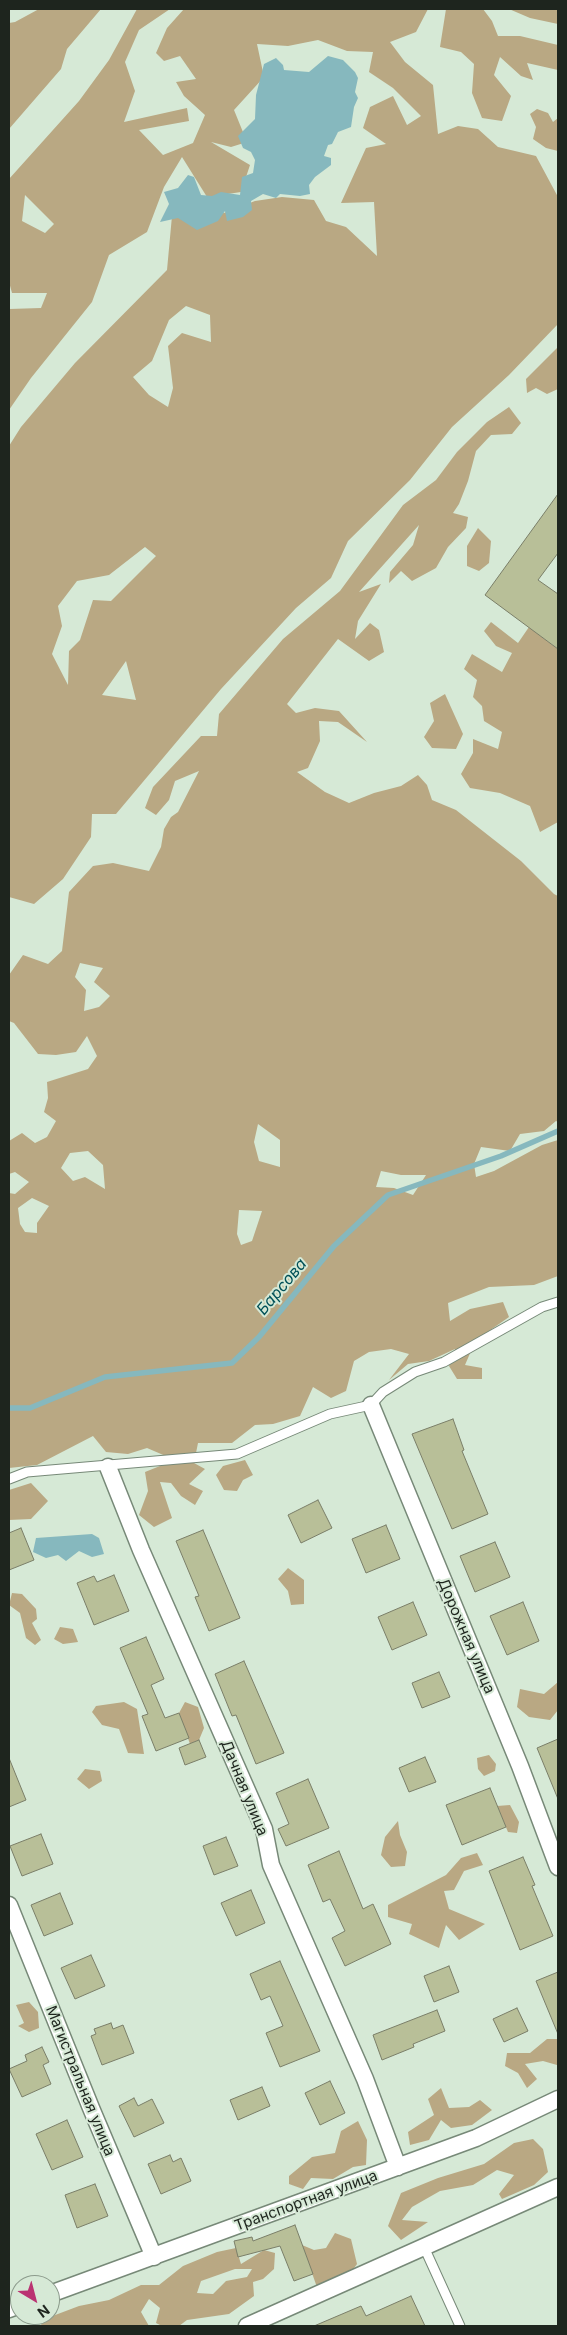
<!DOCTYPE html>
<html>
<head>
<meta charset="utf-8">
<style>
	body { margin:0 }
	#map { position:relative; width:567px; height:2335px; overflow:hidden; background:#d6e9d6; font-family:Inter,sans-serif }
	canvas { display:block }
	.frame { position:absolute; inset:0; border:10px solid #1e251e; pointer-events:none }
	.north { position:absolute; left:10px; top:2275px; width:50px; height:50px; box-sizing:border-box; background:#d6e9d6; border:1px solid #8c9b8c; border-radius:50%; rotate:143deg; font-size:14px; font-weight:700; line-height:20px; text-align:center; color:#1e251e }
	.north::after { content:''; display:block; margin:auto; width:18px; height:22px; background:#ba3372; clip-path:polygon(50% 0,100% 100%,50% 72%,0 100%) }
</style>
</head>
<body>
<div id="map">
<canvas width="567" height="2335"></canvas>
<div class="frame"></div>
<div class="north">N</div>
</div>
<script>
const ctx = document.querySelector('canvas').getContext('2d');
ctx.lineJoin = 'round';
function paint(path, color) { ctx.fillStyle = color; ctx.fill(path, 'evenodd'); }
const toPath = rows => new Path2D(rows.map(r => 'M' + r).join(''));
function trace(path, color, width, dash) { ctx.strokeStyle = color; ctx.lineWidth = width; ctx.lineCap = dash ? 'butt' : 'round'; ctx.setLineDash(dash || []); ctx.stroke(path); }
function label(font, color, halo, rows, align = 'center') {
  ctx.font = font + ' Inter,sans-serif'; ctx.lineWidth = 4; ctx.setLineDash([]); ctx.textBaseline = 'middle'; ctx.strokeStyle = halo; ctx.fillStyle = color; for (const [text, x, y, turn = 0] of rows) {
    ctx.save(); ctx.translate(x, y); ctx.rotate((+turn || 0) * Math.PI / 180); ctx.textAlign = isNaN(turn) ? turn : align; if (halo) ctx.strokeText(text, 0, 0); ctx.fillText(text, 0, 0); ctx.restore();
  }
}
paint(toPath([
	[39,9,101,9,67,49,61,69,9,129,9,23,15,22],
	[137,9,170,9,139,30,125,62,135,91,124,122,187,108,189,121,139,130,163,155,193,143,205,115,184,96,176,82,196,79,180,56,164,61,156,53,167,28,184,9,428,9,416,32,390,42,405,62,433,85,438,134,458,126,478,129,498,147,536,156,558,197,558,324,509,375,452,427,410,480,348,541,331,578,296,608,221,689,116,814,92,814,91,837,63,879,34,904,9,897,9,446,21,427,75,363,167,270,172,216,224,213,255,201,282,197,314,200,326,221,346,227,377,256,374,202,341,203,366,148,386,144,363,128,370,107,393,96,407,125,421,116,393,88,369,72,373,52,347,51,318,40,288,46,257,44,264,77,234,110,247,142,231,147,211,142,250,165,241,192,207,197,182,157,164,187,147,232,109,255,92,302,31,378,9,410,9,309,41,308,47,293,12,293,9,282,9,179,79,101,109,60],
	[25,195,54,224,45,233,22,221],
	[186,306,210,315,211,342,182,333,168,346,173,388,168,407,149,395,133,377,152,361,169,320],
	[145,547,156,556,111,601,93,600,80,640,69,651,68,685,52,654,62,626,58,606,77,581,109,575],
	[126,661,136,700,102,695],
	[446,9,483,9,492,21,498,36,520,36,558,45,558,70,527,63,533,80,521,76,500,57,494,75,511,96,502,121,482,118,472,93,474,64,461,52,440,47],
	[509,9,558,9,558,24,530,18],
	[537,109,548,113,553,122,558,118,558,151,546,148,533,139,536,127,530,114],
	[558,347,558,389,547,394,536,388,527,393,526,379],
	[509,407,521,423,512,434,491,435,476,451,468,481,459,504,453,513,468,517,466,528,448,547,436,568,412,581,401,571,389,583,390,572,413,545,419,525,359,592,381,584,358,621,355,639,370,623,379,630,384,652,369,661,338,639,287,704,296,713,315,708,339,711,367,742,338,722,319,721,320,741,308,768,297,772,325,792,349,803,374,793,401,786,418,775,427,785,432,800,456,810,521,861,554,894,558,896,558,1122,556,1121,544,1131,520,1134,510,1151,481,1147,474,1164,476,1177,494,1171,542,1145,558,1140,558,1276,534,1285,489,1287,448,1303,450,1321,470,1309,503,1302,509,1317,489,1331,471,1351,465,1365,482,1368,482,1379,457,1379,449,1366,455,1349,429,1361,408,1364,389,1380,409,1354,391,1349,369,1352,354,1361,346,1391,331,1398,313,1387,300,1416,273,1424,255,1425,232,1443,198,1443,194,1463,205,1469,189,1484,203,1491,195,1505,181,1496,171,1483,160,1482,172,1518,154,1527,139,1515,148,1491,145,1472,175,1460,147,1448,128,1454,106,1452,93,1436,37,1465,9,1468,9,1193,15,1194,29,1182,15,1172,9,1174,9,1141,22,1133,35,1143,47,1137,56,1121,44,1112,48,1098,47,1082,88,1069,97,1056,87,1036,76,1052,56,1055,38,1054,14,1023,9,1021,9,975,23,955,48,964,62,951,69,892,93,866,113,863,149,871,161,847,164,829,171,817,178,812,199,771,175,781,169,800,156,815,145,808,153,787,201,736,217,736,219,714,283,639,340,591,403,505,436,480,457,452,487,422],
	[80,963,103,968,94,982,110,996,99,1007,84,1011,86,990,75,977],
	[258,1124,280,1140,280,1167,259,1161,254,1142],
	[88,1151,103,1165,105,1189,85,1177,73,1181,61,1168,70,1153],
	[381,1171,401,1175,426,1175,413,1195,394,1188,376,1187],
	[32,1198,49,1206,37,1223,37,1233,25,1232,20,1224,18,1208],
	[239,1210,262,1211,252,1241,241,1245,237,1234],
	[478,528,491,541,489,563,479,571,467,566,467,546],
	[491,622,518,643,529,627,558,649,558,822,540,832,530,806,500,793,470,788,461,774,473,753,473,739,498,749,502,732,484,721,482,706,473,697,477,680,464,669,472,654,502,672,512,653,496,646,484,631],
	[445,694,463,734,456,749,432,748,424,737,434,721,430,703],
	[245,1460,253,1475,243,1480,237,1491,224,1490,216,1475,223,1466],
	[31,1483,48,1501,31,1519,9,1520,9,1490],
	[288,1568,304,1580,304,1604,291,1605,288,1591,278,1579],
	[12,1593,22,1594,36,1609,37,1619,32,1623,41,1640,35,1645,26,1638,20,1613,9,1605],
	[60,1627,73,1629,78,1642,63,1644,54,1639],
	[558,1682,558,1710,550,1720,529,1717,517,1707,520,1689,544,1694],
	[124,1702,137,1709,144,1754,128,1753,119,1729,102,1725,92,1712,96,1706],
	[185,1702,198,1707,204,1728,199,1740,190,1744,179,1713],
	[489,1755,496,1764,495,1771,484,1776,478,1769,477,1758],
	[85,1769,100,1771,102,1781,89,1789,77,1779],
	[510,1805,519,1822,517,1833,508,1832,497,1806],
	[398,1821,400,1835,407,1852,405,1866,391,1867,381,1855,385,1837],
	[477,1853,483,1865,464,1871,454,1890,444,1891,449,1909,485,1924,459,1940,446,1925,439,1948,409,1934,412,1924,388,1917,388,1905,446,1875,461,1858],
	[29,2002,38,2012,39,2028,29,2032,18,2026,24,2023,16,2005],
	[547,2039,558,2039,558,2069,557,2065,543,2061,525,2064,537,2079,527,2088,518,2073,505,2066,507,2053,530,2053],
	[441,2088,449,2108,469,2107,480,2100,492,2110,472,2125,451,2128,441,2120,429,2140,410,2145,408,2132,434,2115,428,2099],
	[358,2121,367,2140,366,2165,353,2167,333,2179,311,2178,303,2189,289,2184,289,2176,312,2157,335,2153,341,2131],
	[533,2139,543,2149,548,2172,534,2185,502,2199,499,2194,514,2175,497,2170,473,2185,440,2191,412,2207,402,2220,428,2222,401,2240,388,2226,401,2193,438,2178,484,2164,514,2143],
	[335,2233,351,2239,357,2264,346,2279,318,2290,302,2245,314,2250,326,2248],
	[236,2248,241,2264,264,2250,275,2253,274,2269,263,2279,253,2282,254,2296,229,2314,187,2320,179,2326,162,2326,156,2323,160,2308,149,2299,141,2312,149,2326,41,2326,42,2320,79,2306,109,2300,141,2285,159,2285,183,2266,217,2252],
	[235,2269,252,2269,247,2277,226,2281,213,2294,197,2293,201,2281]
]), '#b9a883');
paint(toPath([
	[328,56,343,60,355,72,358,78,355,92,358,98,354,107,351,127,338,132,332,144,328,145,324,156,331,158,331,165,315,177,309,185,310,194,300,196,280,194,276,198,263,194,251,201,252,210,243,217,227,221,225,211,218,221,197,230,178,218,160,222,169,204,164,192,178,188,188,175,194,177,201,195,212,196,221,192,240,195,242,177,253,173,255,160,251,152,243,148,238,136,255,119,256,95,264,64,276,58,283,65,284,70,309,72],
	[92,1534,99,1538,104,1554,92,1557,79,1551,66,1561,58,1555,46,1558,33,1552,36,1538]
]), '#86b8be');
trace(toPath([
	[9,1408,30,1408,105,1377,232,1363,259,1337,334,1246,388,1195,501,1156,558,1131]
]), '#86b8be', 5.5);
const building = toPath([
	[558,494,558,553,538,580,558,594,558,649,485,595,558,494],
	[453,1419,464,1450,462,1451,488,1514,452,1529,412,1434,453,1419],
	[318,1500,332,1528,301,1543,288,1515,318,1500],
	[386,1525,400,1559,366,1573,352,1539,386,1525],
	[21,1528,34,1560,9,1570,9,1533,21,1528],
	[203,1530,240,1618,209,1631,195,1597,199,1596,176,1541,203,1530],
	[495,1542,510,1577,475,1592,460,1556,495,1542],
	[114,1575,129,1611,94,1625,77,1583,94,1576,97,1582,114,1575],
	[413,1602,427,1635,392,1650,378,1617,413,1602],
	[523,1602,539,1641,507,1655,490,1616,523,1602],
	[146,1637,164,1679,151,1685,165,1718,179,1713,189,1738,156,1751,142,1716,148,1714,120,1648,146,1637],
	[244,1661,284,1753,256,1764,236,1715,232,1716,215,1674,244,1661],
	[439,1672,450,1697,422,1708,412,1683,439,1672],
	[558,1739,558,1799,537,1748,558,1739],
	[199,1740,206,1757,185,1765,179,1748,199,1740],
	[425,1757,436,1782,409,1792,399,1768,425,1757],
	[9,1758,26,1800,9,1807,9,1758],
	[308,1779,329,1828,286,1846,278,1829,289,1824,276,1793,308,1779],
	[490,1788,506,1827,462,1845,446,1805,490,1788],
	[41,1834,53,1864,22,1876,10,1846,41,1834],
	[226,1837,238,1866,214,1875,203,1846,226,1837],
	[339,1851,363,1909,373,1904,391,1944,345,1966,332,1938,345,1931,330,1899,323,1902,308,1865,339,1851],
	[523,1857,535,1885,532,1886,553,1936,520,1950,489,1871,523,1857],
	[251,1890,265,1923,236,1936,221,1903,251,1890],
	[60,1893,73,1924,44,1936,31,1905,60,1893],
	[91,1955,105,1986,75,1999,61,1968,91,1955],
	[280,1961,320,2051,280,2067,266,2033,283,2026,270,1996,261,2000,250,1974,280,1961],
	[449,1966,459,1992,434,2002,424,1976,449,1966],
	[558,1972,558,2034,536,1981,558,1972],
	[517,2008,528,2031,504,2042,493,2019,517,2008],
	[437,2010,445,2031,413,2044,414,2047,382,2060,373,2035,437,2010],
	[111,2023,113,2029,123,2025,134,2053,102,2065,91,2036,96,2034,94,2029,111,2023],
	[42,2047,49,2062,43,2065,51,2084,22,2097,9,2069,27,2061,25,2055,42,2047],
	[330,2081,345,2113,320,2125,305,2093,330,2081],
	[262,2087,270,2106,238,2120,230,2100,262,2087],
	[134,2098,138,2106,152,2099,164,2123,134,2137,119,2106,134,2098],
	[67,2120,83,2157,52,2170,36,2134,67,2120],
	[170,2155,173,2162,181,2158,191,2181,161,2194,148,2164,170,2155],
	[95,2184,108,2216,77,2228,65,2195,95,2184],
	[295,2225,313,2274,294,2281,280,2246,238,2257,234,2241,252,2237,253,2241,295,2225],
	[411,2296,425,2326,314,2326,361,2306,366,2316,411,2296]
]);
paint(building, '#b8bf98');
trace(building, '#7a7e68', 1);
const service = toPath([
	[9,1479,27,1472,237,1454,330,1414,371,1405,383,1392,415,1372,444,1362,542,1307,558,1302],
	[424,2247,460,2326]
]);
const minor = toPath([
	[371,1405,520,1766,558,1867],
	[108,1467,141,1550,264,1829,271,1865,365,2079,398,2167],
	[9,1905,91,2108,154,2257],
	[50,2294,476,2138,558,2099],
	[9,2309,20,2305],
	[247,2326,558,2187]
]);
trace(service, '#778978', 11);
trace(minor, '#778978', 19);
trace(service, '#fff', 9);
trace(minor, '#fff', 16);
label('15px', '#1e251e', '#d6e9d6', [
	["Дорожная улица",466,1636,67],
	["Дачная улица",244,1788,68],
	["Магистральная улица",80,2081,68],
	["Транспортная улица",306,2201,-20]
]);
label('italic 16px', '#025158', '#d6e9d6', [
	["Барсова",282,1287,-50]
]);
</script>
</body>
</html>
